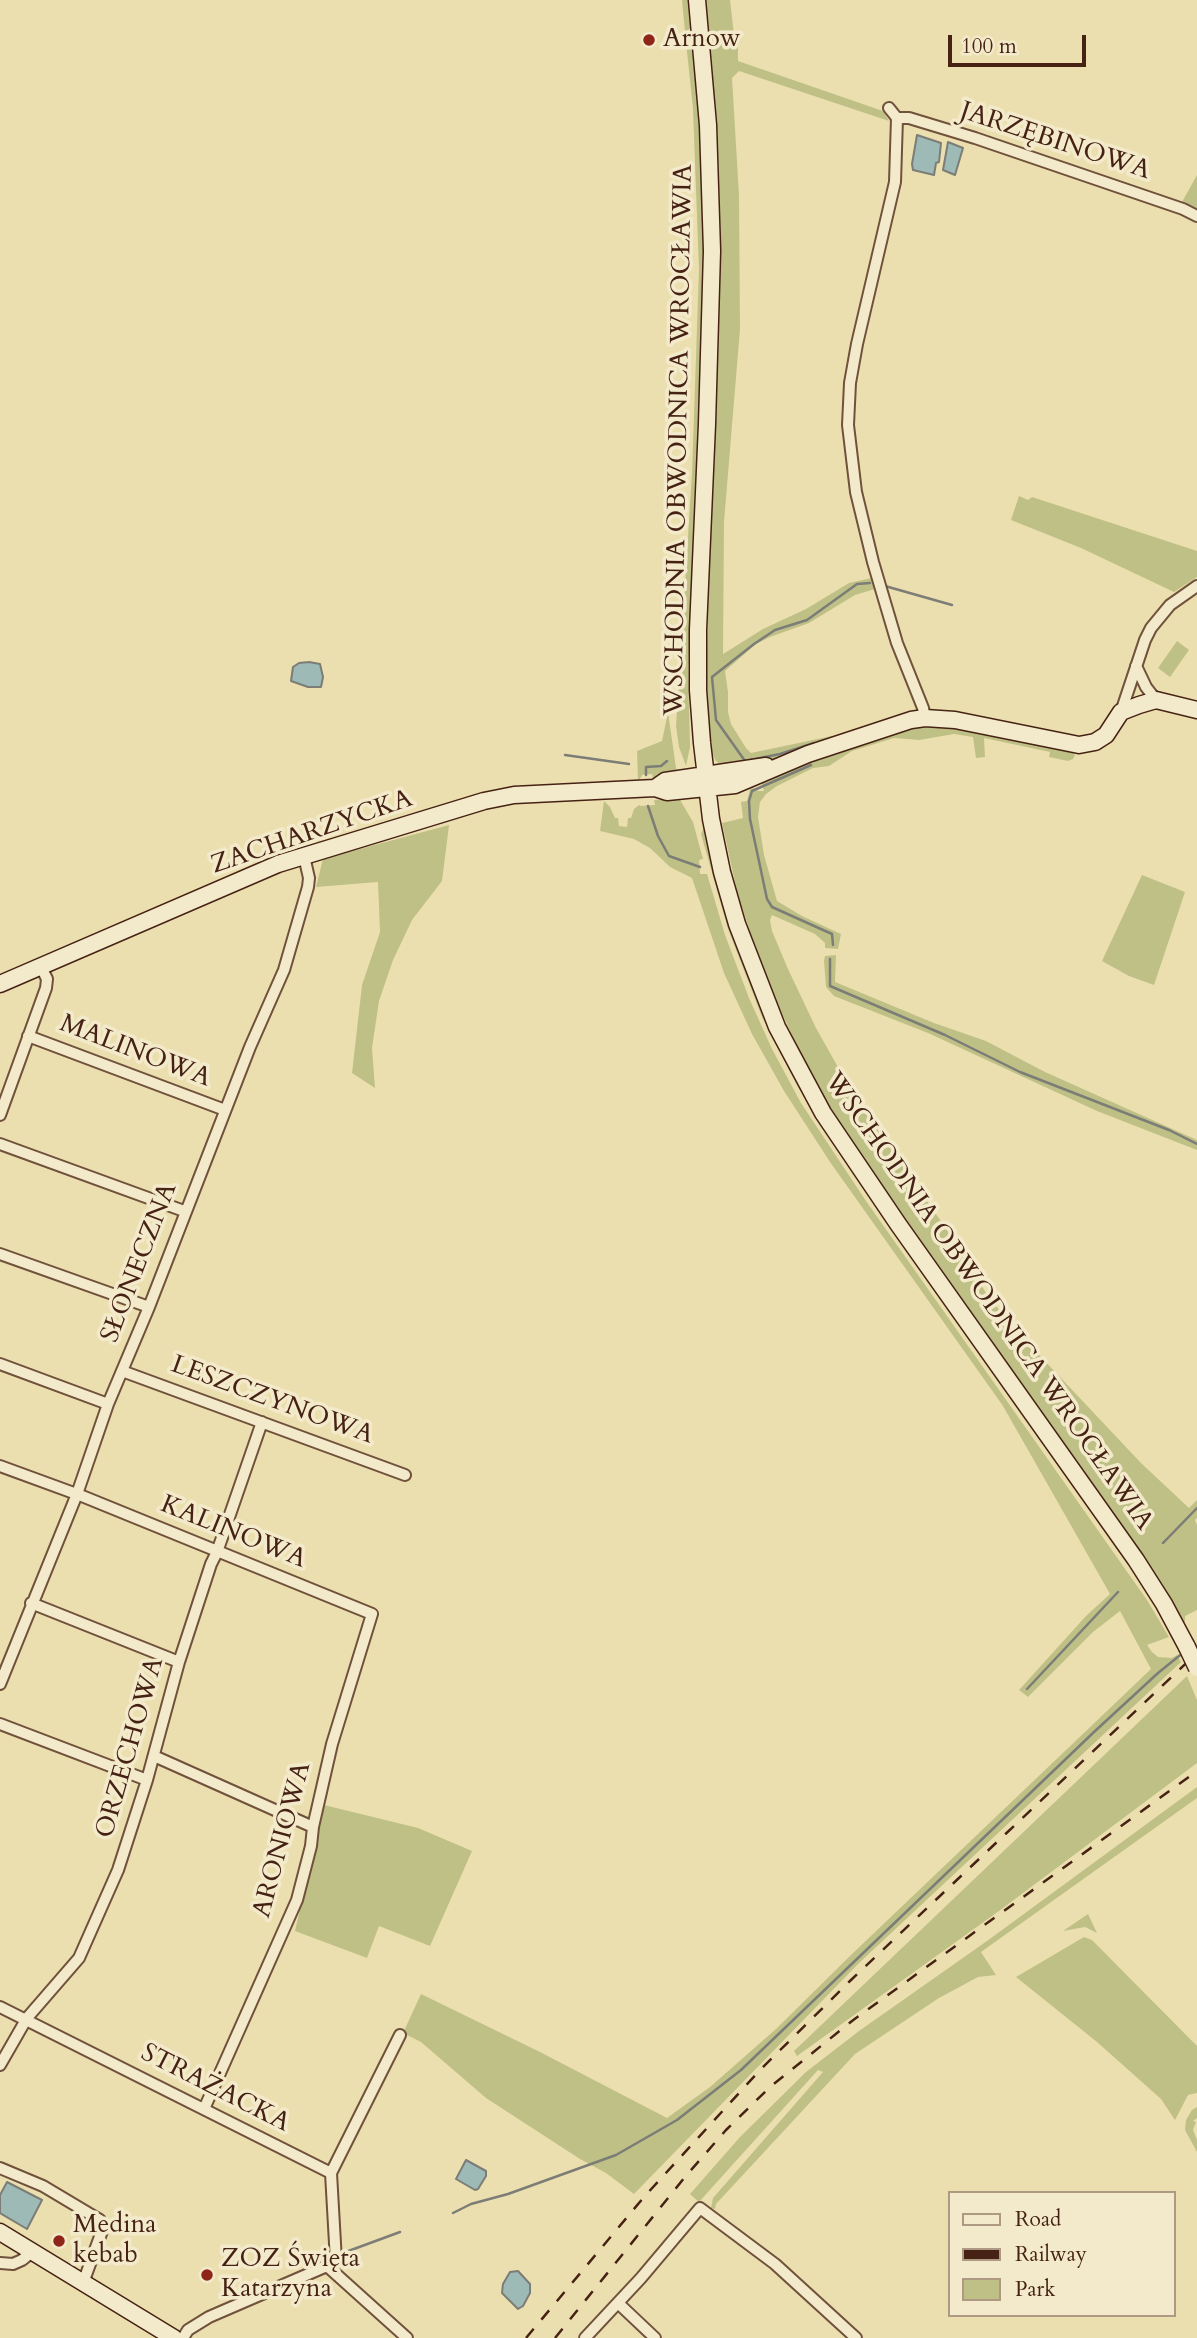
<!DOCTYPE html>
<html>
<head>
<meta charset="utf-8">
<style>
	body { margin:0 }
	#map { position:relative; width:1197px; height:2338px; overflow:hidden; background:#ecdfaf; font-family:Cardo,serif }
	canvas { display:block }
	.legend { position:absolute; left:948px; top:2191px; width:228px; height:126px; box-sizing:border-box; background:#f3eacb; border:2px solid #ae9a82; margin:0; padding:9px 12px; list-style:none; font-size:21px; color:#462214 }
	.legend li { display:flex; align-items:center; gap:14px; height:35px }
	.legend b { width:35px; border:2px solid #ae9a82 }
	.scale { position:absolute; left:948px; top:35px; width:138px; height:32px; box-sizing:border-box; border:4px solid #462214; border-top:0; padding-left:9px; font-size:21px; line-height:24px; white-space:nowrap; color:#462214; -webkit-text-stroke:5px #f3eacb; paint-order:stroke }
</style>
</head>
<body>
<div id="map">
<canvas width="1197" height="2338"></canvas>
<ul class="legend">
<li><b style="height:9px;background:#f3eacb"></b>Road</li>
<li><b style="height:9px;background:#462214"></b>Railway</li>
<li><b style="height:19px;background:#bfc086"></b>Park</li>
</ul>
<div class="scale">100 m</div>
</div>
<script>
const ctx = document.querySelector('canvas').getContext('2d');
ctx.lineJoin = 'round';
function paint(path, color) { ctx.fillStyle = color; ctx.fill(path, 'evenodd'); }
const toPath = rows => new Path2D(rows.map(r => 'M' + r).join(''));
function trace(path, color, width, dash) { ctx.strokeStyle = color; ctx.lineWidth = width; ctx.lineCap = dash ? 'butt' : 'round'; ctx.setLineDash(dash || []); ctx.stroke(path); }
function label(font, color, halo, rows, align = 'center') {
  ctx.font = font + ' Cardo,serif'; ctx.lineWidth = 7; ctx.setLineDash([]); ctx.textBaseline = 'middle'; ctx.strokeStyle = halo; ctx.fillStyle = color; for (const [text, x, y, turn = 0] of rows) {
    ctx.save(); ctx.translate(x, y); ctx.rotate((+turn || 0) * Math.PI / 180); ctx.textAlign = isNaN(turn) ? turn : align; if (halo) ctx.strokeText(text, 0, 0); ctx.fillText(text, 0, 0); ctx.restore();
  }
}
paint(toPath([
	[682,0,689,0,691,24,691,28,685,32],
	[703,0,730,0,734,35,741,39,738,46,738,61,883,111,889,121,739,71,732,78,739,195,740,329,724,522,723,654,763,629,806,609,849,583,872,578,875,589,855,595,809,623,770,637,756,644,725,671,728,692,728,712,731,724,746,748,751,753,832,736,834,741,777,760,723,766,716,761,708,746,706,681,712,476],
	[686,42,691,45,695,56,700,119,704,190,704,269,703,355,688,669,690,747,686,766,679,747,676,726,692,473,699,269,693,109],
	[1197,175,1197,208,1182,202],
	[1019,496,1028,500,1032,497,1197,551,1197,577,1174,592,1081,548,1011,520],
	[1177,641,1189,650,1170,677,1158,668],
	[668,712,677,775,653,780,652,774,642,775,638,782,637,751,662,741],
	[928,722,1062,749,1072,752,1075,755,1073,759,1068,761,1049,757,1050,752,984,738,985,757,976,758,973,737,954,734,919,740,894,738,852,751,829,766,813,768,777,786,766,794,760,802,758,817,764,855,777,901,802,916,841,934,838,949,825,948,825,943,815,934,772,915,770,920,772,931,788,969,816,1028,848,1085,953,1239,989,1298,1042,1358,1141,1463,1189,1508,1197,1500,1197,1518,1195,1520,1197,1525,1197,1610,1185,1616,1185,1622,1182,1625,983,1333,892,1202,827,1103,801,1054,776,1001,756,951,737,891,722,823,743,818,741,802,747,801,750,789,753,788,757,791,764,791,761,781,810,761],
	[679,798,693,822,703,859,699,860,700,874,707,874,725,935,749,998,772,1049,801,1103,866,1201,1147,1600,1169,1637,1147,1645,1152,1652,1158,1657,1172,1658,1177,1655,1181,1662,858,1964,634,2194,606,2173,580,2159,486,2098,421,2042,403,2033,421,1994,540,2052,667,2118,710,2087,776,2029,852,1954,1151,1669,1120,1611,1093,1632,1028,1697,1019,1690,1086,1616,1110,1594,1003,1406,830,1162,784,1091,752,1034,724,973,692,878,670,867,650,848,634,839,600,831,604,801,610,807,615,818,618,818,619,826,627,827,628,818,631,818,634,809,639,805,641,806,655,805,654,800],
	[449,825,442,881,412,920,393,960,379,1001,372,1048,375,1088,352,1073,362,985,380,932,378,882,316,887,323,859],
	[705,825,727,920,743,964,762,1012,799,1085,824,1128,1110,1535,1152,1596,1172,1636,1150,1597,1119,1551,856,1178,798,1087,762,1017,728,929,701,834],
	[1142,875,1185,892,1154,985,1129,976,1102,961],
	[836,955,835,982,934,1023,986,1041,1045,1072,1197,1140,1197,1150,1097,1111,928,1033,834,996,826,987,824,961,825,956],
	[1187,1676,1197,1700,1197,1763,999,1911,797,2056,794,2051],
	[1197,1787,1197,1798,981,1952,996,1975,978,1977,939,1998,855,2054,716,2204,715,2209,711,2208,713,2198,823,2072,818,2070,699,2202,690,2194,740,2137,806,2072,859,2031,987,1941],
	[324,1805,418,1828,472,1851,430,1946,379,1926,367,1958,295,1931],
	[1088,1914,1097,1933,1085,1927,1063,1931],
	[1084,1937,1092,1940,1197,2046,1197,2093,1188,2095,1175,2120,1161,2099,1097,2042,1016,1977],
	[1197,2107,1197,2118,1193,2121,1196,2122,1193,2130,1197,2140,1197,2152,1185,2130,1186,2120,1192,2110]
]), '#bfc086');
const water = toPath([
	[917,135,941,143,939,162,936,163,934,175,913,170,912,164,917,135],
	[948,142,963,148,955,175,943,170,948,142],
	[309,662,320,664,323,677,321,687,308,687,291,681,293,667,299,663,309,662],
	[466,2160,486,2171,486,2176,478,2189,475,2190,456,2179,466,2160],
	[7,2182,42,2200,27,2229,0,2213,0,2195,7,2182],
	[518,2271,530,2284,530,2293,523,2306,518,2309,502,2293,503,2284,510,2272,518,2271]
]);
paint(water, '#9ebab7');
trace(water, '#7b7d76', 2);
trace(toPath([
	[885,586,952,605],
	[814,743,780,754,745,761,716,720,712,677,754,644,775,630,807,620,857,584,870,583],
	[565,755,629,764],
	[811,765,752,791,749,801,750,819,767,899,772,907,832,934,833,945],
	[646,775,646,767,661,766,667,761],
	[648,806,658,836,669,856,700,867],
	[830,959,830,986,945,1035,1020,1072,1169,1130,1197,1144],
	[1163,1543,1197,1508],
	[1027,1689,1118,1592],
	[453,2213,471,2204,508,2194,616,2155,677,2120,741,2070,1094,1732,1158,1673,1184,1652],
	[343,2253,400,2232]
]), '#7b7d76', 2.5);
const street = toPath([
	[889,108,897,118,895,182,857,344,850,383,848,425,856,492,873,562,897,643,923,708,925,718],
	[897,118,909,118,975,138,1183,209,1197,216],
	[1136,666,1146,687,1156,700],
	[1121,712,1145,640,1151,628,1170,605,1197,586],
	[28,1036,225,1110],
	[0,1115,46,988,47,979,41,967],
	[0,1144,184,1211],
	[0,1254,149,1307],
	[0,1364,108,1404],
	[122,1371,405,1475],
	[0,1466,82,1496,372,1614,332,1744,313,1827,311,1846,297,1900,204,2109],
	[31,1603,179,1662],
	[0,1684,77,1494,108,1404,149,1307,250,1047,284,970,308,887,309,878,304,856],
	[0,1724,147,1780],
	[154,1756,313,1827],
	[0,2007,331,2173,336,2261],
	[0,2065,27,2018,79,1958,118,1870,147,1780,179,1662,211,1564,217,1552,262,1422],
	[0,2168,43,2186,100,2220,102,2231,83,2283],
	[331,2173,400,2035],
	[0,2263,13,2264,22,2260,32,2252],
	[618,2303,655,2338],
	[183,2338,188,2330,209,2317,327,2266,407,2338],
	[585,2338,641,2278,700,2208,775,2264,856,2338]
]);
const secondary = toPath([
	[697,0,708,125,712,251,707,424,698,630,698,690,702,743,711,819,722,872,737,924,777,1027,823,1113,898,1224,1136,1560,1164,1604,1187,1647],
	[655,788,665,781,766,766],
	[0,984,278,864,484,801,514,795,655,788,667,792,735,785,808,754,911,720,925,718,955,720,1079,745,1095,742,1106,735,1121,712,1139,705,1156,700,1197,710],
	[0,2232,174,2338]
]);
trace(street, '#70513b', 14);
trace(secondary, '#462214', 19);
trace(street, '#f3eacb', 10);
trace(secondary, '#f3eacb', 16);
trace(toPath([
	[526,2338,644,2197,761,2069,851,1980,1197,1653],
	[555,2338,685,2177,726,2130,770,2087,852,2021,1197,1771]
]), '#462214', 2.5, [12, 12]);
const secondaryBridge = toPath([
	[1187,1647,1197,1668]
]);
trace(secondaryBridge, '#462214', 19, []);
trace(secondaryBridge, '#f3eacb', 16);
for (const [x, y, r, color] of [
	[649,40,7,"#8f2418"],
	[59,2241,7,"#8f2418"],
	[207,2275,7,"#8f2418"]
]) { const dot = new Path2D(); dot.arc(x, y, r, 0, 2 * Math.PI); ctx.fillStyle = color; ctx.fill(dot); trace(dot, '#f3eacb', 2.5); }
label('26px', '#462214', '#f3eacb', [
	["Arnow",663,40],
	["Medina",73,2226],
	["kebab",73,2256],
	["ZOZ Święta",221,2260],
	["Katarzyna",221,2290]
], 'left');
label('26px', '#462214', '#f3eacb', [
	["JARZĘBINOWA",1055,142,18],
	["WSCHODNIA OBWODNICA WROCŁAWIA",680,440,-89],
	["ZACHARZYCKA",312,833,-19],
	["MALINOWA",135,1052,21],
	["SŁONECZNA",140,1263,-69],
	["WSCHODNIA OBWODNICA WROCŁAWIA",988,1302,55],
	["LESZCZYNOWA",272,1401,20],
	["KALINOWA",233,1533,22],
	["ORZECHOWA",131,1748,-74],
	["ARONIOWA",283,1840,-75],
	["STRAŻACKA",215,2089,27]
]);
</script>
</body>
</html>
